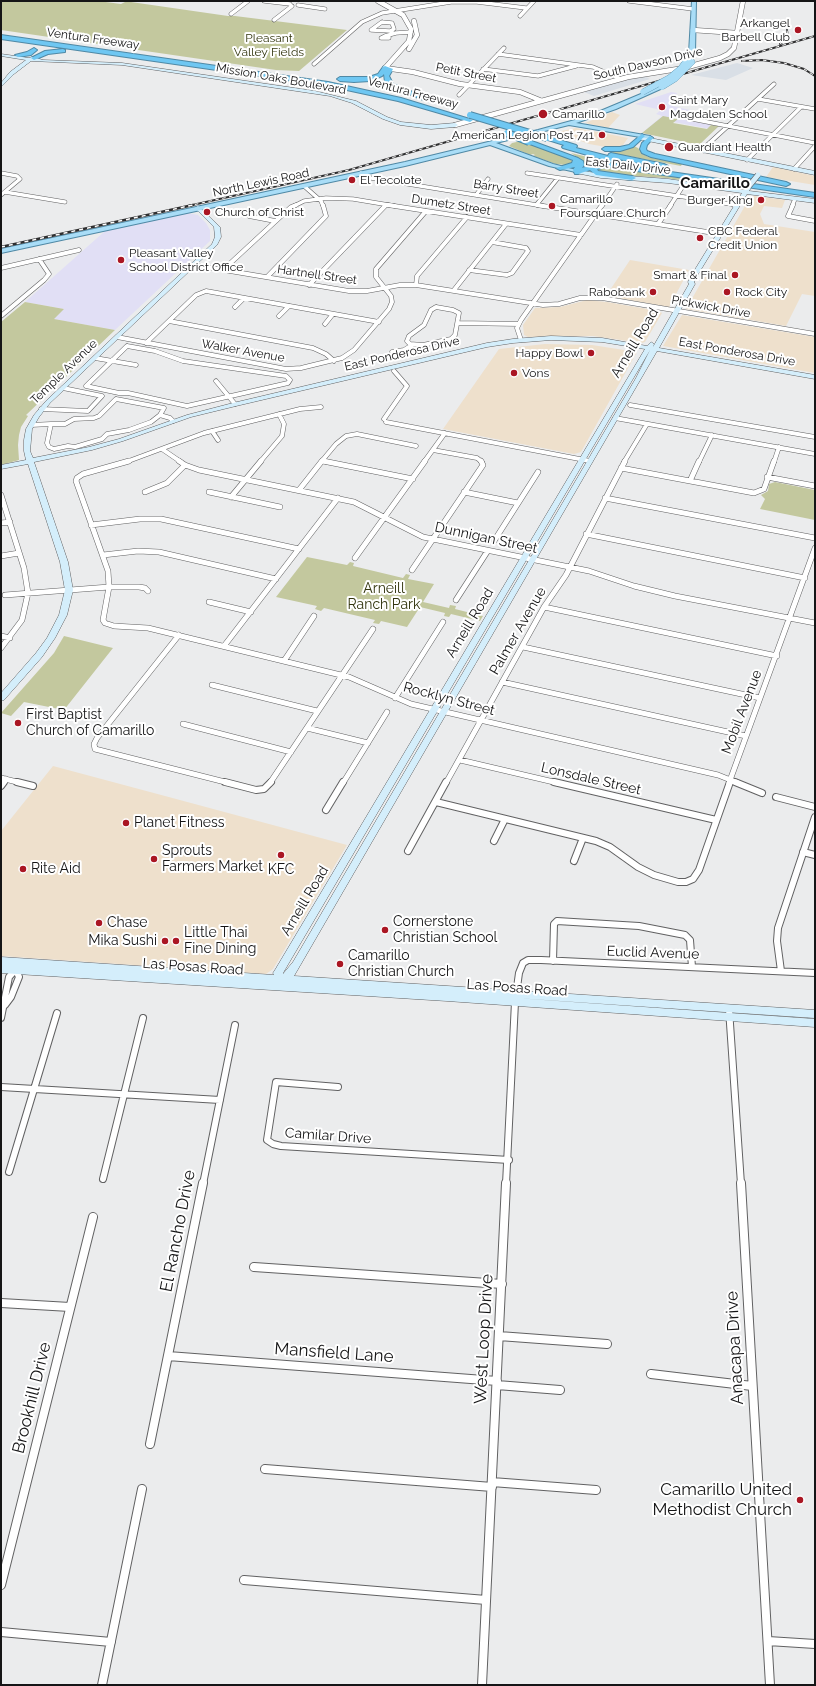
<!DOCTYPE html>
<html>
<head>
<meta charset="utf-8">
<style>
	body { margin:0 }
	#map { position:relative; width:816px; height:1686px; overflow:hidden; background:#ebeced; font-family:Raleway,sans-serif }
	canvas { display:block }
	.frame { position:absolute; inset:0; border:2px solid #151516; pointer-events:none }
</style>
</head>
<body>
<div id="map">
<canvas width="816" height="1686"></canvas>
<div class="frame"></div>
</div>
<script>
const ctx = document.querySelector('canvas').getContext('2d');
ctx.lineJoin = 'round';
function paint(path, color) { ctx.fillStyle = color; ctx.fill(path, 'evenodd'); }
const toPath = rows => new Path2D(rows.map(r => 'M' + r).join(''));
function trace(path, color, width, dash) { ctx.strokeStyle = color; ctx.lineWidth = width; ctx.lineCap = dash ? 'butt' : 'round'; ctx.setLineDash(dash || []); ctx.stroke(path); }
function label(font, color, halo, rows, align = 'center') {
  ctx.font = font + ' Raleway,sans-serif'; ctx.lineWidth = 4; ctx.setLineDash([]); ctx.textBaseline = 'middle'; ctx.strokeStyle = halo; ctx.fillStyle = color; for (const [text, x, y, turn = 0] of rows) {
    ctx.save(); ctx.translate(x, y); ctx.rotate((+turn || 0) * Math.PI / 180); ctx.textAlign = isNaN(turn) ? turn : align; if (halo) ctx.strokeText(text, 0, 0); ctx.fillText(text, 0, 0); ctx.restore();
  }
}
paint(toPath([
	[612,112,620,115,608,128,585,123],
	[576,128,608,134,628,138,623,145,612,148,589,144,570,137,552,133],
	[773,167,815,176,815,185,766,177],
	[754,196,785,200,782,208,764,206,760,214,764,224,815,232,815,296,802,294,786,326,686,309,750,197],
	[630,260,689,270,669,307,606,296],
	[587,300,607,302,659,311,662,313,645,342,642,343,593,336,528,337,524,335,523,325,535,308,560,307],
	[682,315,815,337,815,373,663,346],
	[545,344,592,345,637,352,581,452,574,454,443,429,499,349],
	[53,766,165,796,347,845,273,969,266,974,1,956,1,831]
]), '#eee0cc');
paint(toPath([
	[737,63,753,68,726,80,691,75],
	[642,75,650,79,594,96,584,92]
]), '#d9dfe6');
paint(toPath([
	[671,92,677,93,672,106,690,110,683,119,719,126,715,130,674,122,659,136,642,133,662,116,656,114,661,110,635,104],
	[188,213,198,215,206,223,210,230,210,241,115,330,53,319,64,309,25,302,105,231]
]), '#e1dff5');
paint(toPath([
	[1,1,98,1,121,4,125,2,131,2,228,16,235,16,347,30,299,71,276,70,1,30],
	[663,116,678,119,673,123,707,129,711,125,719,126,699,145,642,133],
	[521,141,570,159,574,163,566,165,556,164,533,156,535,155,533,154,530,155,509,146,512,143],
	[634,146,638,148,643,154,648,157,682,164,681,166,612,153,614,150],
	[571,153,617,164,586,167,583,161],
	[610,167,669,175,743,186,740,188,735,188,666,178,603,174,597,170,601,168],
	[25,302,64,309,54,319,115,330,26,415,28,416,21,427,19,435,18,445,19,460,1,465,1,322],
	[775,482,815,490,815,520,760,509,765,499,761,495,768,491,769,484],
	[307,557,347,565,350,562,354,563,353,566,403,578,406,574,410,575,408,579,434,584,423,602,449,608,450,605,456,606,455,609,483,616,480,621,451,614,449,617,444,616,445,613,420,607,407,627,381,621,379,624,373,623,375,620,324,608,321,611,315,609,317,606,276,597],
	[64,636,113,648,64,710,24,702,11,716,1,713,54,653]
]), '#c3c89e');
const minorFar4 = toPath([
	[264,1,290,4],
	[629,1,693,9],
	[298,5,325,9],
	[231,14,248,1],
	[520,16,534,1],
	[274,20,292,6],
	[382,22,392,23,394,29,390,31,371,30,382,22],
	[390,31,393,33],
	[385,36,396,33,411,32],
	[385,36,389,37,389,38,381,38,385,36],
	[498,54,593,67,621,79],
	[314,64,362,22,382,13,451,2,477,2,526,8],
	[483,69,538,76,576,66],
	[459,95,504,48],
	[758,99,815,109],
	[687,118,815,143],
	[704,151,705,147,774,84],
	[747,160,801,107],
	[794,169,815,146],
	[1,173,17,176,20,179,1,195],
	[361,173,371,178,543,206],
	[527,173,737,205],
	[304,186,321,201,323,206],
	[5,192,65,202],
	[476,195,488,179],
	[537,204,558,178],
	[294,206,304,201,326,198,353,199,395,206],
	[602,206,617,184],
	[670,206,685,183],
	[792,206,795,199]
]);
const minorFar3 = toPath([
	[388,205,581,235],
	[537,205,720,234],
	[734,205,737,205],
	[793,205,788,216,815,221],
	[249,216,275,221],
	[658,224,671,205],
	[194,265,349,291,367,291,400,285,416,285,543,305,559,304,580,298,602,298,815,334],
	[1,268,79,250],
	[224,269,291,207,296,205],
	[469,270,507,275,512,273,528,251,526,248,492,242],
	[267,277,326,216,323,205],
	[309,285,386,205],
	[416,285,417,276,467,217],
	[454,290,506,224],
	[235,307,244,298],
	[436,307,453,310,459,313,455,335,451,339,423,345,410,344,407,341,409,336,424,325,431,310,436,307],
	[1,316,44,280,49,274,39,259],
	[279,316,289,306],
	[169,321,313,348,326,354,334,361],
	[458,323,519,324],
	[325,324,333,314],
	[117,337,286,369,301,368,342,358,354,350,389,309,392,302,391,296,376,277,376,269,426,211],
	[521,340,517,328,521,320,602,205],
	[146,343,196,295,206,291,379,322],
	[127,346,155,351,183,361,286,376,290,380,288,383,187,406,128,393,119,393,86,386,127,346],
	[392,352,404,350,412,345],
	[95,358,136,365],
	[216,381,235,404],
	[116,399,164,408,160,415,151,422,129,430,107,434,102,439,75,447,68,446,54,449,49,447,47,443,51,424,65,424,74,419,94,418,99,416,116,399],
	[630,405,815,437],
	[41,409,88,411,102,396,63,388],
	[160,415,170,418,173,421],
	[615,418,815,454],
	[384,419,407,386,394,371],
	[386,422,590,461],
	[31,425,51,424],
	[212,431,218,440],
	[162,449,181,462],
	[433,450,477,458,482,462],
	[322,461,328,462],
	[126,462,204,433,300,409,321,407],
	[260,462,282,436,284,424,279,414],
	[321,462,336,444,346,436,357,434,416,446],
	[424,462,445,433],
	[624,462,647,424],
	[699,462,712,435],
	[774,462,779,447]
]);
const minorFar2 = toPath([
	[129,461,83,474,77,478,76,481,108,571,109,587,103,620,105,623,114,626,148,628,349,677,411,704,718,775,738,783],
	[179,461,185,465,199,470,354,502,423,537,589,571,634,586,675,596,815,623],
	[323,461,413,479],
	[621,468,754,493,764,489,774,461],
	[767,477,815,486],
	[690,481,699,461],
	[299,490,322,461],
	[145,492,167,483,185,465],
	[209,492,280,507],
	[464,492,518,503],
	[1,495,24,568,28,593,22,620,1,648],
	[231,497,261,461],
	[605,498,815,538],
	[1,523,10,522],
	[91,525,140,519,161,519,299,549],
	[586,534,805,578],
	[494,541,538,472],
	[103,555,138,551,159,552,276,579],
	[1,556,19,553],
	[355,558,425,461],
	[412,570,483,465,481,461],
	[5,595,109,587,139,587,145,588,148,591],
	[456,600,487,552],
	[209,602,251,612],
	[544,607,777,656],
	[179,635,97,738,94,744,95,749,229,783],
	[1,636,10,638],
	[224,646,338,498],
	[523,647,760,698],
	[284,661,314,616],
	[502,682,746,736],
	[212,685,317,711],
	[395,698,443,622],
	[183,724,291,752],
	[307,728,368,743],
	[460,760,558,783],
	[1,778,21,783],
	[3,783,6,779],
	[270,783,373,629],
	[343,783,387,712],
	[446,783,544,607,566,575,625,461],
	[729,783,815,548]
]);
const minorFar1 = toPath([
	[17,782,33,786],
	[225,782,256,790,264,789,271,782],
	[554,782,716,820],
	[735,782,762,793],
	[1,786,4,782],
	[776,797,815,807],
	[436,802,596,841,610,847,638,867,654,875,678,882,686,882,693,879,699,870,730,782],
	[326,810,343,782],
	[494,841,505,819],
	[408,851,446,782],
	[803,852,815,855],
	[574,861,583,838],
	[553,961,554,924,557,921,639,926,685,935,690,940,692,967],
	[781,971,777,941,778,928,815,817],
	[5,1005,11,997,19,977,16,970],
	[729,1009,741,1184],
	[1,1018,9,977,17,968],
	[1,1087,220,1100],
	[338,1087,276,1082,267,1140,273,1144,281,1146,509,1160],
	[9,1172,57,1013],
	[103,1179,143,1018],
	[203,1184,235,1025],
	[506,1184,515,1002,519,973,523,963,528,960,541,960,815,973]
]);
const minor = toPath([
	[741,1183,770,1685],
	[254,1267,502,1284],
	[1,1303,70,1307],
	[499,1336,607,1344],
	[168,1356,497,1381],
	[651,1374,752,1386],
	[497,1385,560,1390],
	[150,1444,203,1183],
	[265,1469,492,1487],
	[492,1482,596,1490],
	[244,1580,486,1600],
	[1,1585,93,1217],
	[1,1632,111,1642],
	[768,1641,815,1644],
	[102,1685,142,1489],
	[482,1685,506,1183]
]);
const tertiary = toPath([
	[378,1,403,15,411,29,409,41,385,68],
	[693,30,737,33],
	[409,49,417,35,414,21],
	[385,68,413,72,460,84,520,92,542,101],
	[455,125,628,77,684,68,720,58,728,54,734,48,743,1]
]);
const secondary = toPath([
	[1,54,29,58,32,57,43,60,122,63,315,91,356,101,387,117,401,122,431,125,455,123,458,125,455,127,431,129,400,125,383,119,352,103,330,96,122,65,31,61,14,74,1,87,1,83,10,72,26,60,1,56,1,54],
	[640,136,815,171,815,175,638,139,637,138,640,136],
	[578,170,601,174,668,179,744,190,749,184,752,186,749,191,815,199,815,203,747,194,697,276,694,282,695,284,659,348,815,375,815,379,657,351,294,976,815,1010,815,1018,515,998,815,1019,815,1027,447,1001,1,973,1,965,275,983,1,965,1,957,274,975,273,973,275,970,645,349,602,342,551,340,513,343,487,347,236,406,191,417,123,441,92,450,34,462,68,562,73,590,67,615,55,638,42,657,4,700,1,701,1,693,36,653,47,638,59,615,65,590,60,562,28,464,1,469,1,465,26,460,24,451,24,440,26,429,34,415,46,401,212,244,215,237,214,227,195,208,198,206,220,227,221,237,217,245,50,403,39,417,32,429,30,451,33,458,89,447,119,439,187,415,233,403,487,343,513,339,551,336,602,338,647,346,651,342,654,344,653,347,689,284,688,282,691,276,742,193,668,183,601,178,576,173,575,172,578,170],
	[650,350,636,378,293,962,283,974,283,973,650,350]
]);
const primary = toPath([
	[692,1,696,1,695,53,693,60,690,62,687,60,689,53,692,1],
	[660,86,665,87,616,109,576,123,650,136,653,138,652,139,569,125,496,143,553,164,580,171,580,173,549,166,490,145,405,166,1,253,1,249,405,162,538,130,586,117,660,86]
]);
const motorway = toPath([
	[1,35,328,82,401,98,473,120,470,122,398,101,328,86,1,39,1,35],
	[34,48,37,50,31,55,18,57,15,55,27,52,34,48],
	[63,49,65,50,65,52,48,54,34,60,31,58,45,51,63,49],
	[385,66,393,69,389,76,393,84,430,99,430,101,426,101,389,86,385,82,384,74,382,76,370,81,354,82,340,81,337,79,340,77,369,77,378,74,383,67,385,66],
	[642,134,645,136,633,147,620,151,605,151,602,149,605,147,620,147,629,145,642,134],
	[547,136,576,145,577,146,576,148,608,156,609,154,611,153,664,164,668,166,664,168,613,158,622,161,621,163,615,163,563,148,562,147,564,145,545,139,545,137,547,136],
	[650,136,653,138,647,145,646,149,647,151,655,154,786,182,790,184,786,186,651,157,642,153,640,149,642,143,650,136],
	[529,140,578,158,583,161,584,165,582,168,595,164,609,163,815,193,815,197,609,167,597,169,598,171,632,176,636,178,632,180,596,175,590,170,578,174,575,174,573,170,575,167,560,170,556,168,572,163,573,160,527,143,526,142,529,140]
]);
trace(minorFar4, '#616162', 4.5);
trace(minorFar3, '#616162', 5);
trace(minorFar2, '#616162', 6);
trace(minorFar1, '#616162', 8);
trace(minor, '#616162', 10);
trace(tertiary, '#616162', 5.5);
trace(secondary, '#616162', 1);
trace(primary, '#5089a5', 2);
trace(motorway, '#5089a5', 2);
trace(minorFar4, '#fff', 3.5);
trace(minorFar3, '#fff', 4);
trace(minorFar2, '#fff', 5);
trace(minorFar1, '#fff', 6);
trace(minor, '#fff', 8);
trace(tertiary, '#fff', 4.5);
paint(secondary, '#d4eefb');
paint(primary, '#a9ddf7');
paint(motorway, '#6fc7f2');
const railFar1 = toPath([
	[780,44,788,38,787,30],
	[742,61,762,60,784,63,804,69,815,76],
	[188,206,349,170,815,36]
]);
const rail = toPath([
	[1,247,193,205]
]);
trace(railFar1, '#2e2e2f', 2);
trace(rail, '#2e2e2f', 2.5);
trace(railFar1, '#fff', 1, [3.5]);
trace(rail, '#fff', 1.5, [4]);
const secondaryBridge = toPath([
	[749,186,758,175]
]);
const primaryBridge = toPath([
	[643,92,669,78,681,68,686,61,690,60,692,62,675,79,662,87]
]);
const motorwayBridge = toPath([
	[470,115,547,138],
	[507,133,529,142]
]);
trace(secondaryBridge, '#616162', 6, []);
trace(primaryBridge, '#5089a5', 6, []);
trace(motorwayBridge, '#5089a5', 8, []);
trace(secondaryBridge, '#d4eefb', 5);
trace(primaryBridge, '#a9ddf7', 5.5);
trace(motorwayBridge, '#6fc7f2', 6);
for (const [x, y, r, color] of [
	[798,30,4,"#aa1623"],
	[662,107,4,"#aa1623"],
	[543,114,5,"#aa1623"],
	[602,135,4,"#aa1623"],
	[669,147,5,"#aa1623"],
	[352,180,4,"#aa1623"],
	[761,200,4,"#aa1623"],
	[552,206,4,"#aa1623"],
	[207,212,4,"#aa1623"],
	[700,238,4,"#aa1623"],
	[121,260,4,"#aa1623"],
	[735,275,4,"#aa1623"],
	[653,292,4,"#aa1623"],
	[727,292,4,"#aa1623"],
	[591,353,4,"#aa1623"],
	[514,373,4,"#aa1623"],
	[18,723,4,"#aa1623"],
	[126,823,4,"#aa1623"],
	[281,855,4,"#aa1623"],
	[154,859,4,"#aa1623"],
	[23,869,4,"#aa1623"],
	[99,923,4,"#aa1623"],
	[385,930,4,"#aa1623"],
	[165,941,4,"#aa1623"],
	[176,941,4,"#aa1623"],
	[340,964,4,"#aa1623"],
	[800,1500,4,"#aa1623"]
]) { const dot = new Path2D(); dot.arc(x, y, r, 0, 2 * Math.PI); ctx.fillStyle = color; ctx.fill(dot); trace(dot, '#fff', 1.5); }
label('12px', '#151516', '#fff', [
	["Arkangel",790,23,"right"],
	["Barbell Club",790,37,"right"],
	["Saint Mary",670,100],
	["Magdalen School",670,114],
	["Camarillo",552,114],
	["American Legion Post 741",594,135,"right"],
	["Guardiant Health",678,147],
	["El Tecolote",360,180],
	["Camarillo",560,199],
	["Foursquare Church",560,213],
	["Burger King",753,200,"right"],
	["Church of Christ",215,212],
	["CBC Federal",708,231],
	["Credit Union",708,245],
	["Pleasant Valley",129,253],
	["School District Office",129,267],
	["Smart & Final",727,275,"right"],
	["Rabobank",645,292,"right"],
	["Rock City",735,292],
	["Happy Bowl",583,353,"right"],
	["Vons",522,373]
], 'left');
label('12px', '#32350e', '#fff', [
	["Pleasant",269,38],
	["Valley Fields",269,52]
]);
label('12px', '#151516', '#fff', [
	["Ventura Freeway",93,39,8],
	["South Dawson Drive",648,64,-13],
	["Petit Street",466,73,11],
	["Mission Oaks Boulevard",281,79,10],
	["Ventura Freeway",413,93,15],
	["East Daily Drive",628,166,6],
	["North Lewis Road",261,183,-12],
	["Barry Street",506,189,9],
	["Dumetz Street",451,205,9],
	["Hartnell Street",317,275,8],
	["Pickwick Drive",711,307,10],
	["Walker Avenue",243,351,10],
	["East Ponderosa Drive",737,352,10],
	["East Ponderosa Drive",402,354,-13],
	["Temple Avenue",64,372,-44]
]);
label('14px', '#151516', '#fff', [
	["Arneill Road",635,343,-59],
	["Dunnigan Street",486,538,12],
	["Arneill Road",470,623,-59],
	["Palmer Avenue",518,631,-60],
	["Rocklyn Street",449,699,15],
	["Mobil Avenue",742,712,-69],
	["Lonsdale Street",591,779,13],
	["Arneill Road",305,901,-59],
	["Euclid Avenue",653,953,2],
	["Las Posas Road",193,967,4],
	["Las Posas Road",517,988,4],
	["Camilar Drive",328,1136,4]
]);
label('14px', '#32350e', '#fff', [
	["Arneill",384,589],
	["Ranch Park",384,605]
]);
label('14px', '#151516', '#fff', [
	["First Baptist",26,715],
	["Church of Camarillo",26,731],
	["Planet Fitness",134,823],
	["Sprouts",162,851],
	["Farmers Market",162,867],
	["Rite Aid",31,869],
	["KFC",281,870,"center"],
	["Cornerstone",393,922],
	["Christian School",393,938],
	["Chase",107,923],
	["Little Thai",184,933],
	["Fine Dining",184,949],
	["Mika Sushi",157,941,"right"],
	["Camarillo",348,956],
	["Christian Church",348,972]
], 'left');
label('bold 15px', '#151516', '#fff', [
	["Camarillo",715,183]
]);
label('17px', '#151516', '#fff', [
	["El Rancho Drive",178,1231,-79],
	["West Loop Drive",484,1339,-87],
	["Anacapa Drive",735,1348,-93],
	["Mansfield Lane",334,1353,4],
	["Brookhill Drive",32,1398,-76]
]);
label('17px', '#151516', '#fff', [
	["Camarillo United",792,1490],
	["Methodist Church",792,1510]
], 'right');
</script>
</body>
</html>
